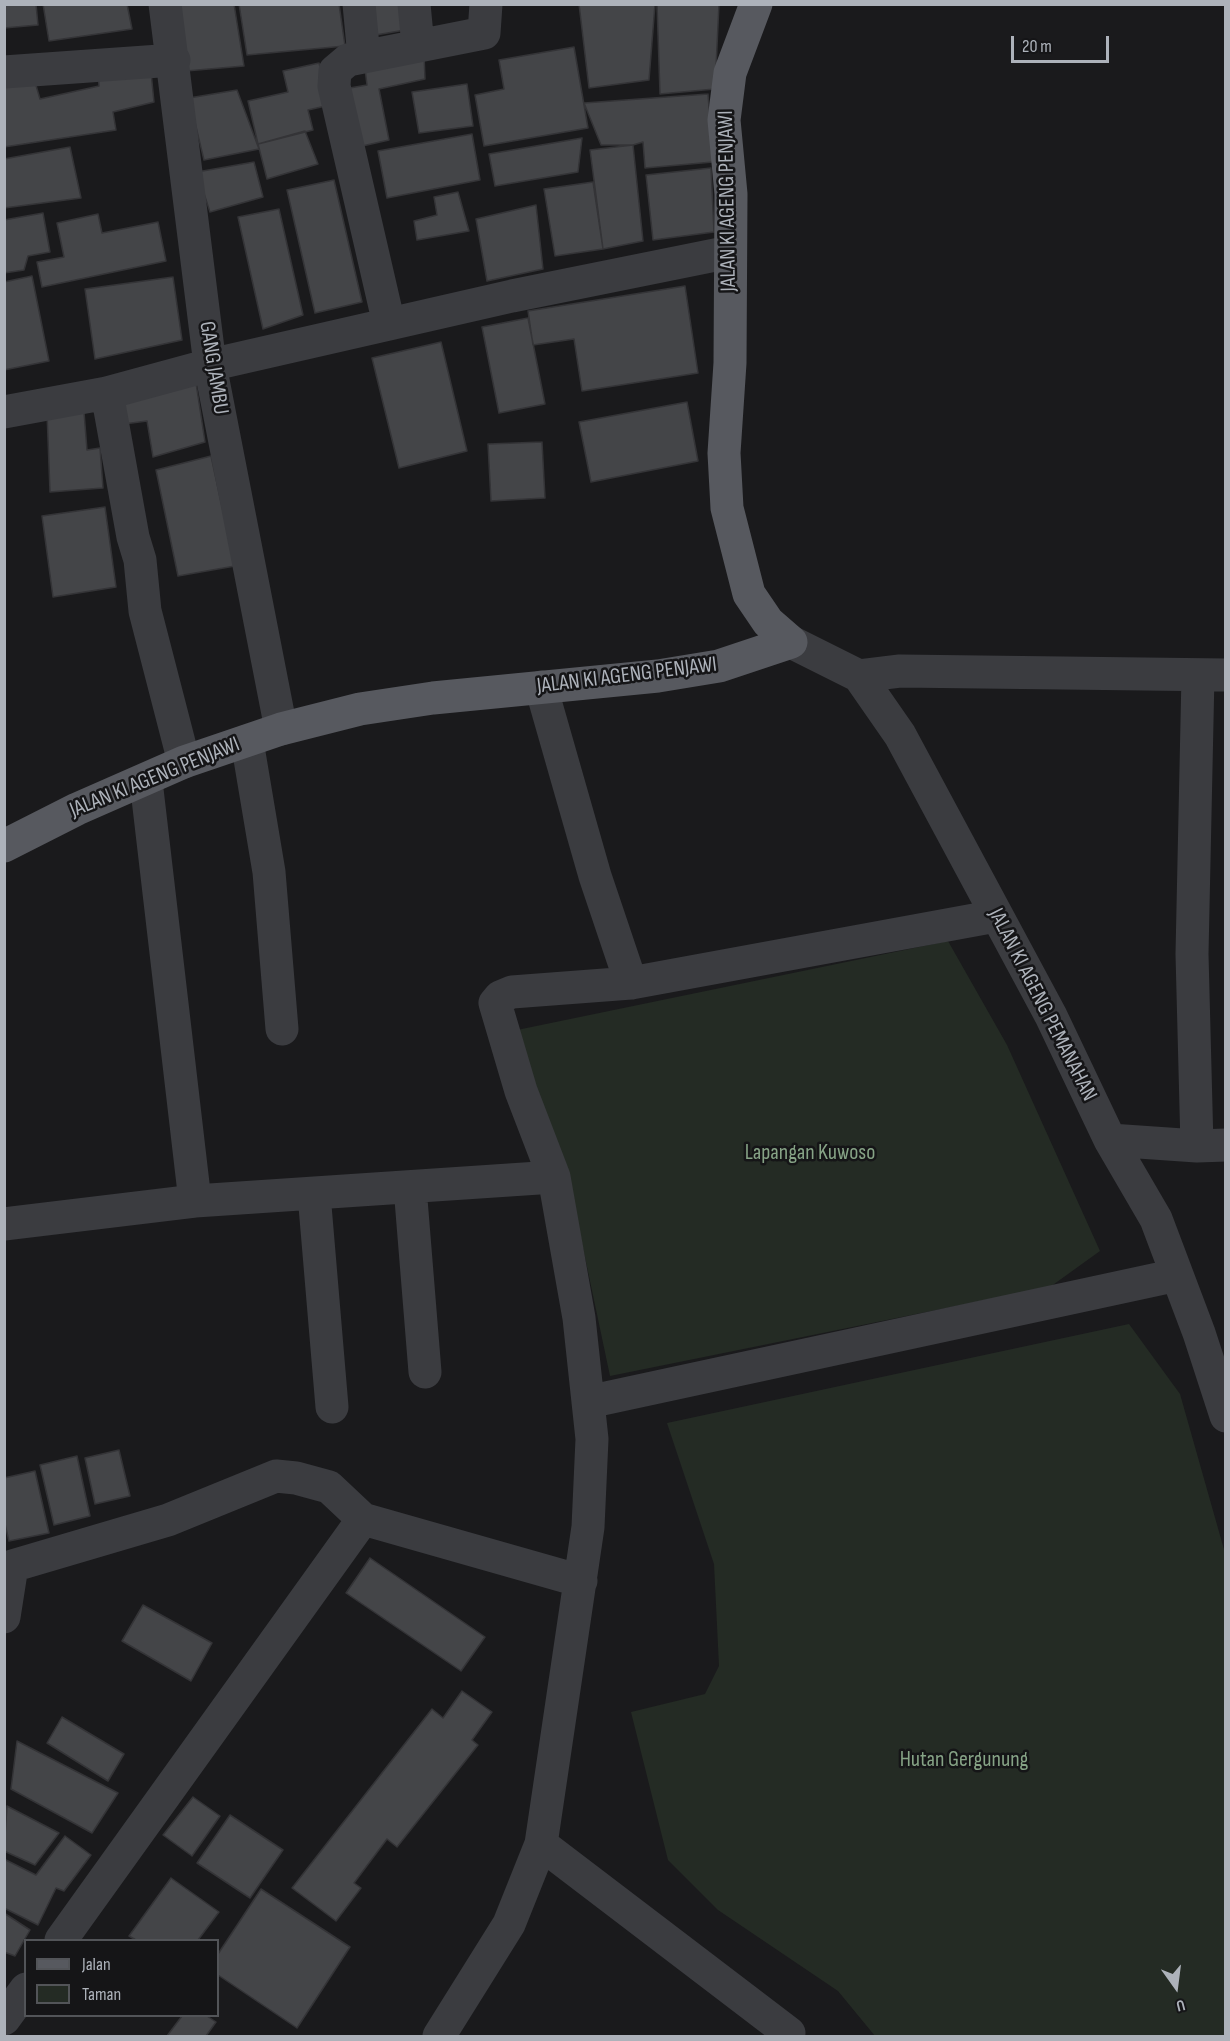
<!DOCTYPE html>
<html>
<head>
<meta charset="utf-8">
<style>
	body { margin:0 }
	#map { position:relative; width:1230px; height:2041px; overflow:hidden; background:#1a1a1c; font-family:"Sofia Sans Condensed",sans-serif }
	canvas { display:block }
	.frame { position:absolute; inset:0; border:6px solid #adb2ba; pointer-events:none }
	.legend { position:absolute; left:24px; top:1939px; width:195px; height:78px; box-sizing:border-box; background:#151517; border:2px solid #525458; margin:0; padding:8px 10px; list-style:none; font-size:18px; color:#adb2ba }
	.legend li { display:flex; align-items:center; gap:12px; height:30px }
	.legend b { width:30px; border:2px solid #525458 }
	.north { position:absolute; left:1146px; top:1957px; width:60px; height:60px; -webkit-text-stroke:4px #151517; paint-order:stroke; rotate:166deg; font-size:16px; font-weight:700; line-height:24px; text-align:center; color:#adb2ba }
	.north::after { content:''; display:block; margin:auto; width:21px; height:27px; background:#adb2ba; clip-path:polygon(50% 0,100% 100%,50% 72%,0 100%) }
	.scale { position:absolute; left:1011px; top:36px; width:98px; height:27px; box-sizing:border-box; border:3px solid #adb2ba; border-top:0; padding-left:8px; font-size:18px; line-height:21px; white-space:nowrap; color:#adb2ba; -webkit-text-stroke:4px #151517; paint-order:stroke }
</style>
</head>
<body>
<div id="map">
<canvas width="1230" height="2041"></canvas>
<div class="frame"></div>
<ul class="legend">
<li><b style="height:8px;background:#57595f"></b>Jalan</li>
<li><b style="height:16px;background:#242b24"></b>Taman</li>
</ul>
<div class="north">U</div>
<div class="scale">20 m</div>
</div>
<script>
const ctx = document.querySelector('canvas').getContext('2d');
ctx.lineJoin = 'round';
function paint(path, color) { ctx.fillStyle = color; ctx.fill(path, 'evenodd'); }
const toPath = rows => new Path2D(rows.map(r => 'M' + r).join(''));
function trace(path, color, width, dash) { ctx.strokeStyle = color; ctx.lineWidth = width; ctx.lineCap = dash ? 'butt' : 'round'; ctx.setLineDash(dash || []); ctx.stroke(path); }
function label(font, color, halo, rows, align = 'center') {
  ctx.font = font + ' "Sofia Sans Condensed",sans-serif'; ctx.lineWidth = 5; ctx.setLineDash([]); ctx.textBaseline = 'middle'; ctx.strokeStyle = halo; ctx.fillStyle = color; for (const [text, x, y, turn = 0] of rows) {
    ctx.save(); ctx.translate(x, y); ctx.rotate((+turn || 0) * Math.PI / 180); ctx.textAlign = isNaN(turn) ? turn : align; if (halo) ctx.strokeText(text, 0, 0); ctx.fillText(text, 0, 0); ctx.restore();
  }
}
paint(toPath([
	[948,941,1007,1045,1100,1251,1050,1287,610,1376,570,1186,517,1030],
	[1129,1324,1180,1394,1225,1553,1225,2036,875,2036,838,1991,718,1910,668,1860,631,1712,705,1694,719,1666,714,1564,667,1423]
]), '#242b24');
const building = toPath([
	[4,4,36,4,38,25,4,28,4,4],
	[43,4,127,4,132,29,49,41,43,4],
	[177,4,234,4,244,66,186,71,177,4],
	[239,4,339,4,345,46,247,55,239,4],
	[367,4,403,4,405,30,370,36,367,4],
	[579,4,655,4,649,80,589,88,579,4],
	[657,4,719,4,715,89,660,94,657,4],
	[574,47,588,128,484,146,475,95,504,89,499,60,574,47],
	[424,54,425,79,379,89,389,140,358,147,344,89,367,85,365,69,424,54],
	[319,63,330,105,308,110,313,130,258,144,248,101,288,92,283,71,319,63],
	[98,71,151,72,154,102,113,112,116,130,4,147,4,87,35,82,40,99,99,86,98,71],
	[467,84,473,126,419,133,412,92,467,84],
	[237,90,259,149,204,160,189,98,237,90],
	[708,94,713,162,645,168,643,142,633,145,601,145,584,103,708,94],
	[305,131,318,164,267,179,258,144,305,131],
	[472,134,480,180,387,198,378,151,472,134],
	[582,138,578,172,495,186,489,154,582,138],
	[633,145,643,241,603,249,590,150,633,145],
	[70,147,81,198,4,208,4,159,70,147],
	[254,162,263,197,210,212,197,172,254,162],
	[711,168,714,232,653,240,646,175,711,168],
	[334,180,362,302,315,313,287,190,334,180],
	[593,182,603,249,555,256,544,189,593,182],
	[458,192,469,231,417,240,414,221,437,215,434,197,458,192],
	[536,205,543,269,487,281,476,219,536,205],
	[279,209,303,315,263,329,238,217,279,209],
	[43,213,50,252,28,256,24,270,4,273,4,220,43,213],
	[98,214,102,233,158,222,166,261,42,287,37,262,64,257,57,223,98,214],
	[32,276,49,361,4,370,4,282,32,276],
	[173,277,182,340,95,359,85,289,173,277],
	[685,286,698,373,582,391,574,339,533,345,528,311,685,286],
	[528,318,545,404,499,413,482,327,528,318],
	[441,342,467,451,399,468,372,358,441,342],
	[196,383,205,442,153,457,147,421,124,424,118,400,196,383],
	[687,402,698,461,591,482,579,422,687,402],
	[84,412,87,450,100,448,103,488,50,492,47,413,84,412],
	[542,442,545,498,491,501,488,444,542,442],
	[211,456,235,566,178,576,156,470,211,456],
	[105,507,116,587,53,597,42,516,105,507],
	[119,1450,130,1496,95,1504,85,1458,119,1450],
	[77,1456,90,1516,54,1525,40,1465,77,1456],
	[35,1471,49,1533,9,1541,4,1520,4,1478,35,1471],
	[370,1558,485,1637,461,1671,346,1593,370,1558],
	[143,1605,212,1643,191,1681,122,1641,143,1605],
	[462,1691,492,1712,472,1740,478,1745,397,1847,387,1839,354,1883,361,1888,336,1921,292,1888,432,1709,443,1718,462,1691],
	[62,1717,124,1754,108,1781,47,1743,62,1717],
	[17,1741,118,1793,92,1833,11,1789,17,1741],
	[193,1797,220,1816,192,1856,163,1835,193,1797],
	[7,1806,59,1833,35,1865,4,1851,7,1806],
	[230,1815,283,1850,250,1898,197,1863,230,1815],
	[65,1836,91,1855,64,1891,56,1888,38,1925,4,1908,4,1859,36,1875,65,1836],
	[171,1878,219,1912,198,1940,136,1940,129,1936,171,1878],
	[261,1889,350,1947,297,2028,218,1975,218,1954,261,1889],
	[4,1913,30,1930,15,1956,4,1952,4,1913],
	[182,2016,207,2016,216,2022,206,2036,167,2036,182,2016]
]);
paint(building, '#444548');
trace(building, '#343437', 1.5);
trace(toPath([
	[165,4,210,365,281,729],
	[359,4,364,57],
	[414,4,418,46],
	[4,72,174,60],
	[389,324,334,86,335,71,348,60,484,33,486,4],
	[107,393,133,537,140,560,145,611,184,762],
	[4,412,107,393,210,365,512,296,730,252],
	[791,642,859,676,900,735,1051,1016,1110,1140,1156,1219,1199,1333,1226,1416],
	[859,676,900,671,1226,675],
	[541,687,595,876,631,983],
	[247,741,269,872,282,1029],
	[146,781,195,1201],
	[1110,1140,1197,1146,1226,1145],
	[1197,1146,1192,954,1198,675],
	[410,1187,425,1372],
	[314,1194,332,1407],
	[4,1224,195,1201,554,1177],
	[588,1402,1177,1275],
	[4,1617,12,1566,168,1520,276,1476,296,1478,329,1487,363,1519,581,1581],
	[541,1844,789,2033],
	[61,1940,363,1519],
	[4,2019,26,1989],
	[439,2036,509,1924,541,1844,588,1527,592,1439,579,1318,554,1177,521,1091,495,1003,500,997,512,992,631,983,996,916]
]), '#3b3c40', 33);
trace(toPath([
	[4,846,77,809,184,762,281,729,360,709,433,698,658,676,719,666,791,642,768,622,749,594,727,508,724,453,730,363,731,194,724,120,730,73,756,4]
]), '#57595f', 33);
label('22px', '#adb2ba', '#151517', [
	["JALAN KI AGENG PENJAWI",728,201,-91],
	["GANG JAMBU",213,368,81],
	["JALAN KI AGENG PENJAWI",627,676,-7],
	["JALAN KI AGENG PENJAWI",155,778,-22],
	["JALAN KI AGENG PEMANAHAN",1042,1005,63]
]);
label('22px', '#86a386', '#151517', [
	["Lapangan Kuwoso",810,1153],
	["Hutan Gergunung",964,1760]
]);
</script>
</body>
</html>
